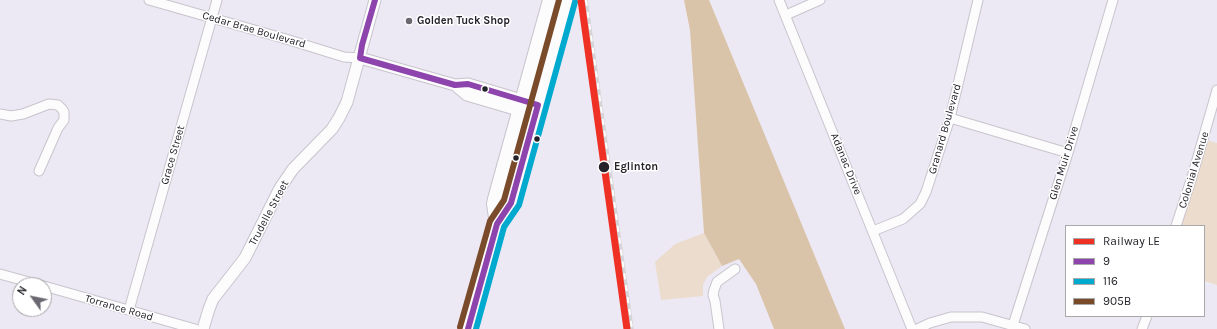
<!DOCTYPE html>
<html>
<head>
<meta charset="utf-8">
<style>
	body { margin:0 }
	#map { position:relative; width:1217px; height:329px; overflow:hidden; background:#ede9f4; font-family:Karla,sans-serif }
	canvas { display:block }
	.legend { position:absolute; left:1065px; top:225px; width:140px; height:92px; box-sizing:border-box; background:#fff; border:1px solid #a8a7aa; margin:0; padding:5px 7px; list-style:none; font-size:12px; color:#25232a }
	.legend li { display:flex; align-items:center; gap:8px; height:20px }
	.legend b { width:20px; border:1px solid #a8a7aa }
	.north { position:absolute; left:12px; top:277px; width:40px; height:40px; box-sizing:border-box; background:#fff; border:1px solid #a8a7aa; border-radius:50%; rotate:303deg; font-size:11px; font-weight:700; line-height:16px; text-align:center; color:#25232a }
	.north::after { content:''; display:block; margin:auto; width:14px; height:18px; background:#6b6871; clip-path:polygon(50% 0,100% 100%,50% 72%,0 100%) }
</style>
</head>
<body>
<div id="map">
<canvas width="1217" height="329"></canvas>
<ul class="legend">
<li><b style="height:5px;background:#ee3124"></b>Railway LE</li>
<li><b style="height:5px;background:#8e44ad"></b>9</li>
<li><b style="height:5px;background:#00a9ce"></b>116</li>
<li><b style="height:5px;background:#7a4b2a"></b>905B</li>
</ul>
<div class="north">N</div>
</div>
<script>
const ctx = document.querySelector('canvas').getContext('2d');
ctx.lineJoin = 'round';
function paint(path, color) { ctx.fillStyle = color; ctx.fill(path, 'evenodd'); }
const toPath = rows => new Path2D(rows.map(r => 'M' + r).join(''));
function trace(path, color, width, dash) { ctx.strokeStyle = color; ctx.lineWidth = width; ctx.lineCap = dash ? 'butt' : 'round'; ctx.setLineDash(dash || []); ctx.stroke(path); }
function label(font, color, halo, rows, align = 'center') {
  ctx.font = font + ' Karla,sans-serif'; ctx.lineWidth = 3; ctx.setLineDash([]); ctx.textBaseline = 'middle'; ctx.strokeStyle = halo; ctx.fillStyle = color; for (const [text, x, y, turn = 0] of rows) {
    ctx.save(); ctx.translate(x, y); ctx.rotate((+turn || 0) * Math.PI / 180); ctx.textAlign = isNaN(turn) ? turn : align; if (halo) ctx.strokeText(text, 0, 0); ctx.fillText(text, 0, 0); ctx.restore();
  }
}
paint(toPath([
	[1206,140,1217,143,1217,285,1204,281,1204,226,1180,226],
	[704,233,722,266,707,277,703,285,703,296,661,300,655,262,675,244]
]), '#ecdcce');
paint(toPath([
	[684,0,709,0,845,329,774,329,756,284,739,259,722,266,704,233,690,30]
]), '#dac4a9');
const minor = toPath([
	[149,0,286,39,344,57,360,58],
	[779,0,912,329],
	[786,15,820,0],
	[0,114,11,116,23,114,49,104,58,105,62,109,64,112,64,120,58,128,39,171],
	[950,118,1068,153],
	[1176,226,1192,177,1217,90],
	[873,231,903,219,920,204,926,192,950,118,978,0],
	[0,274,40,285],
	[44,286,195,329],
	[129,310,217,0],
	[1013,325,1068,153,1113,0],
	[719,329,715,301,713,295,714,290,717,282,735,269],
	[917,329,930,323,951,317,982,317,1025,329],
	[1142,329,1147,316]
]);
const tertiary = toPath([
	[360,58,455,85,468,84,538,105],
	[455,85,467,95,535,115],
	[203,329,209,309,213,299,245,258,280,188,293,169,332,129,339,118,347,102,375,0]
]);
const primary = toPath([
	[497,224,494,204,495,199,550,0],
	[468,329,497,224,511,203,567,0]
]);
trace(minor, '#c8c4cd', 11);
trace(tertiary, '#c8c4cd', 13);
trace(primary, '#c8c4cd', 16);
trace(minor, '#fcfcfd', 9);
trace(tertiary, '#fcfcfd', 11);
trace(primary, '#fcfcfd', 14);
const rail = toPath([
	[586,0,632,329]
]);
trace(rail, '#d5d4d7', 3.5);
trace(rail, '#fff', 2, [6]);
trace(toPath([
	[360,58,455,85,468,84,538,105,511,203,497,224,468,329],
	[360,58,362,45,375,0]
]), '#8e44ad', 6);
trace(toPath([
	[476,329,504,227,519,205,575,2]
]), '#00a9ce', 6);
trace(toPath([
	[460,327,490,221,504,200,559,0]
]), '#7a4b2a', 6);
trace(toPath([
	[581,0,627,329]
]), '#ee3124', 7);
for (const [x, y, r, color] of [
	[409,21,4,"#6b6871"],
	[485,89,3.5,"#25232a"],
	[537,139,3.5,"#25232a"],
	[516,158,3.5,"#25232a"],
	[604,167,6,"#25232a"]
]) { const dot = new Path2D(); dot.arc(x, y, r, 0, 2 * Math.PI); ctx.fillStyle = color; ctx.fill(dot); trace(dot, '#fff', 1.5); }
label('bold 11px', '#25232a', '#fff', [
	["Golden Tuck Shop",417,21]
], 'left');
label('11px', '#25232a', '#fff', [
	["Cedar Brae Boulevard",254,30,16],
	["Granard Boulevard",945,129,-74],
	["Grace Street",173,155,-74],
	["Glen Muir Drive",1064,163,-73],
	["Adanac Drive",846,164,68],
	["Colonial Avenue",1194,170,-73],
	["Trudelle Street",269,213,-62],
	["Torrance Road",119,308,16]
]);
label('bold 11px', '#25232a', '#fff', [
	["Eglinton",614,167]
], 'left');
</script>
</body>
</html>
